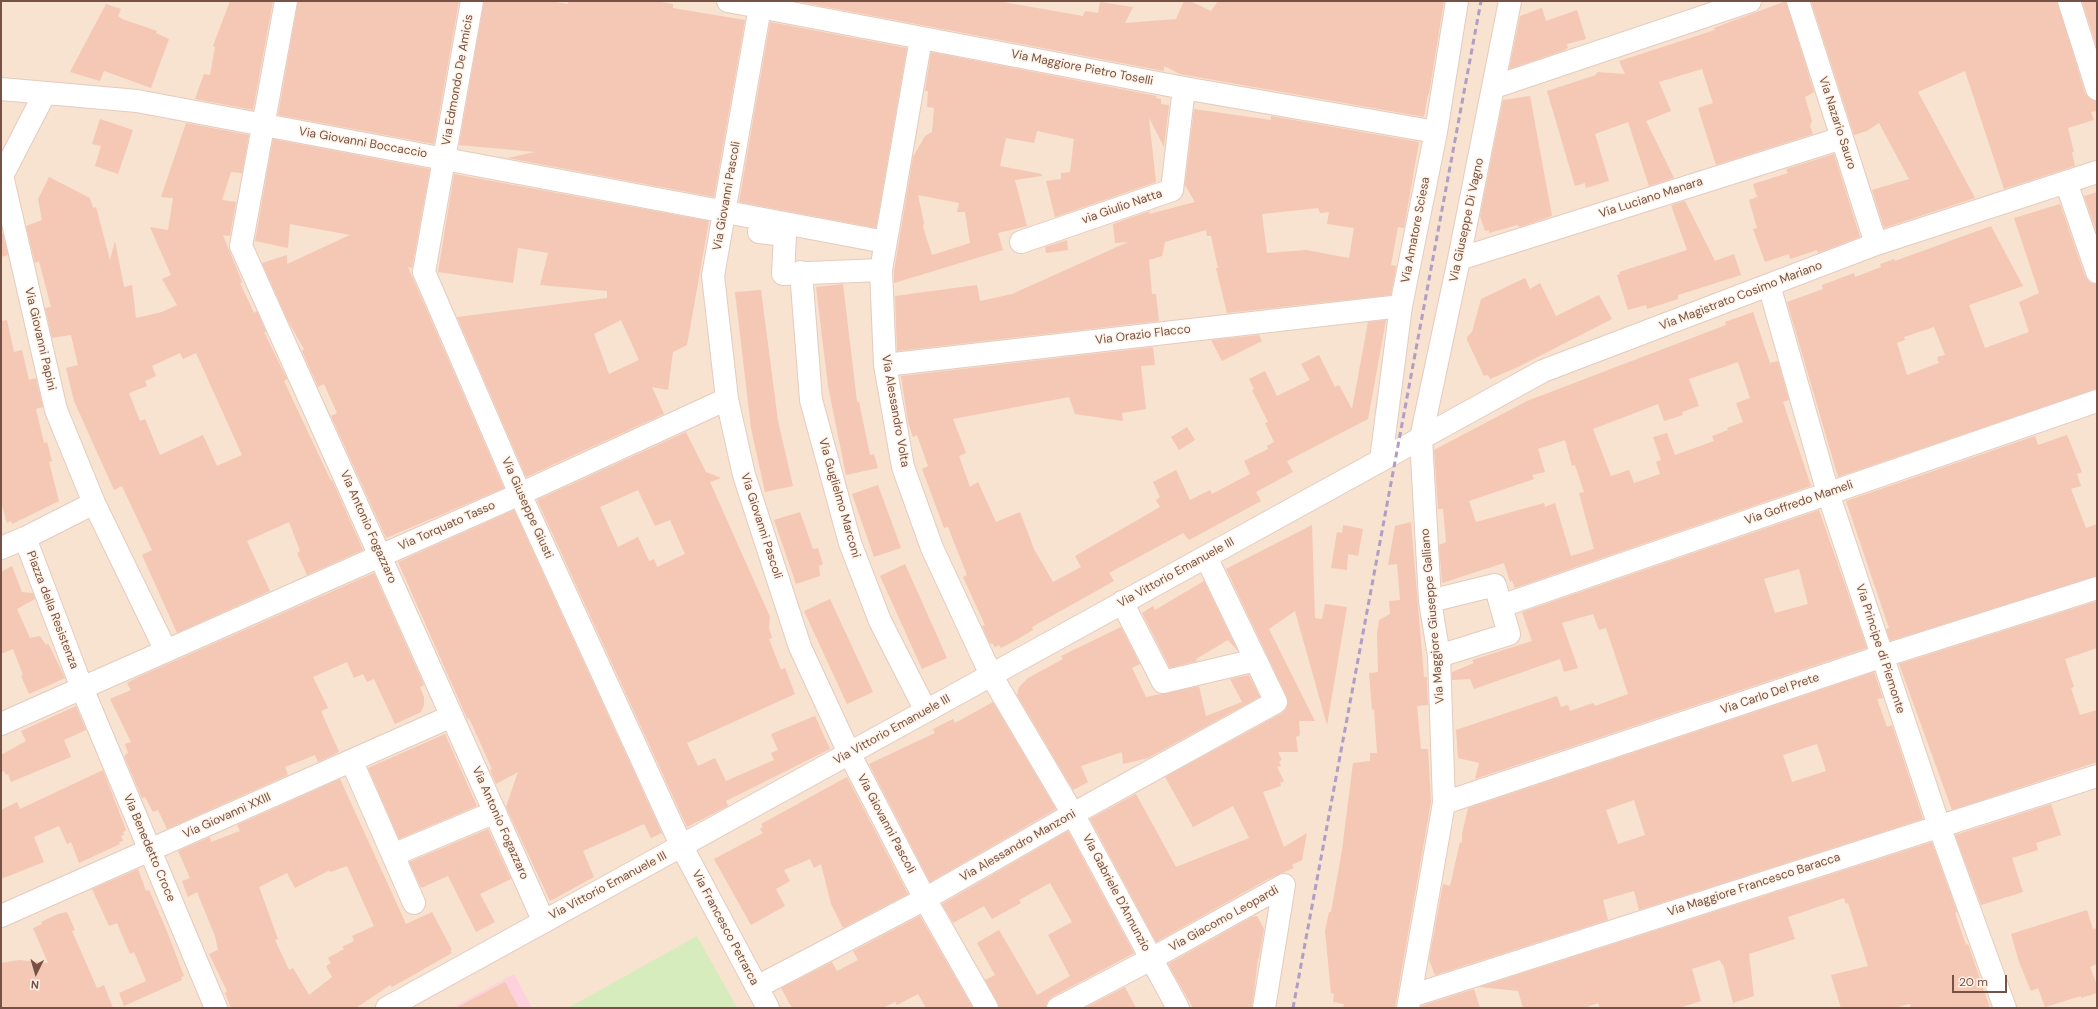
<!DOCTYPE html>
<html>
<head>
<meta charset="utf-8">
<style>
	body { margin:0 }
	#map { position:relative; width:2098px; height:1009px; overflow:hidden; background:#feefdf; font-family:"DM Sans",sans-serif }
	canvas { display:block }
	.frame { position:absolute; inset:0; border:2px solid #765145; pointer-events:none }
	.north { position:absolute; left:16px; top:953px; width:40px; height:40px; -webkit-text-stroke:3px #fff3e7; paint-order:stroke; rotate:185deg; font-size:11px; font-weight:700; line-height:16px; text-align:center; color:#765145 }
	.north::after { content:''; display:block; margin:auto; width:14px; height:18px; background:#765145; clip-path:polygon(50% 0,100% 100%,50% 72%,0 100%) }
	.scale { position:absolute; left:1952px; top:975px; width:55px; height:18px; box-sizing:border-box; border:2px solid #765145; border-top:0; padding-left:5px; font-size:12px; line-height:14px; white-space:nowrap; color:#765145; -webkit-text-stroke:3px #fff3e7; paint-order:stroke }
</style>
</head>
<body>
<div id="map">
<canvas width="2098" height="1009"></canvas>
<div class="frame"></div>
<div class="north">N</div>
<div class="scale">20 m</div>
</div>
<script>
const ctx = document.querySelector('canvas').getContext('2d');
ctx.lineJoin = 'round';
function paint(path, color) { ctx.fillStyle = color; ctx.fill(path, 'evenodd'); }
const toPath = rows => new Path2D(rows.map(r => 'M' + r).join(''));
function trace(path, color, width, dash) { ctx.strokeStyle = color; ctx.lineWidth = width; ctx.lineCap = dash ? 'butt' : 'round'; ctx.setLineDash(dash || []); ctx.stroke(path); }
function label(font, color, halo, rows, align = 'center') {
  ctx.font = font + ' "DM Sans",sans-serif'; ctx.lineWidth = 3; ctx.setLineDash([]); ctx.textBaseline = 'middle'; ctx.strokeStyle = halo; ctx.fillStyle = color; for (const [text, x, y, turn = 0] of rows) {
    ctx.save(); ctx.translate(x, y); ctx.rotate((+turn || 0) * Math.PI / 180); ctx.textAlign = isNaN(turn) ? turn : align; if (halo) ctx.strokeText(text, 0, 0); ctx.fillText(text, 0, 0); ctx.restore();
  }
}
paint(toPath([
	[1,1,2097,1,2097,1008,1,1008]
]), '#f8e2d0');
paint(toPath([
	[514,974,532,1008,452,1008,470,998]
]), '#fdd2dc');
paint(toPath([
	[697,936,737,1008,568,1008]
]), '#d6ecbd');
paint(toPath([
	[230,1,273,1,253,110,195,99,204,74,210,75,215,47,213,46],
	[298,1,459,1,434,144,278,115],
	[484,1,550,1,568,4,568,1,655,1,673,4,673,8,745,20,714,197,508,158,535,152,459,145],
	[795,1,997,1,1083,16,1085,11,1098,13,1100,2,1133,7,1125,23,1176,19,1184,1,1190,1,1211,11,1218,1,1444,1,1429,94,1428,94,1424,117,1180,74,1164,66,1164,71],
	[1786,1,1814,92,1805,97,1812,121,1810,126,1813,134,1716,165,1698,108,1713,103,1702,69,1659,82,1671,111,1646,121,1674,178,1649,186,1628,122,1595,134,1609,181,1586,188,1585,183,1575,186,1547,91,1596,75,1597,72,1625,74,1619,61,1715,30,1714,28],
	[1811,1,2057,1,2085,93,2089,98,2097,101,2097,111,2091,112,2094,120,2068,128,2074,152,2072,152,2075,166,2004,189,1965,71,1918,92,1975,198,1884,228,1872,190,1909,179,1879,123,1867,131,1854,135],
	[2082,1,2097,1,2097,48],
	[106,4,121,9,118,16,122,19,157,31,156,33,169,39,151,88,104,71,100,81,70,72],
	[1542,8,1546,21,1577,10,1586,39,1567,44,1568,48,1562,51,1509,69,1520,16],
	[770,22,907,48,876,228,739,202],
	[931,52,1157,96,1156,98,1161,99,1161,104,1169,105,1164,147,1149,118,1156,182,1055,217,1046,181,1061,179,1061,173,1070,172,1074,139,1037,131,1034,143,1006,138,1000,166,1042,174,1042,176,1015,180,1027,226,998,233,1003,250,894,283,894,271,913,157,925,136,932,132,934,108,927,107,928,91,925,91],
	[918,195,959,203,957,212,965,212,970,243,932,255,923,227,924,223],
	[1530,96,1552,216,1520,227,1517,225,1489,233,1489,230,1485,231,1480,216,1503,100],
	[1194,109,1271,120,1271,116,1419,142,1404,228,1398,227,1391,265,1396,266,1396,268,1391,295,1227,313,1216,268,1218,268,1211,236,1207,236,1206,230,1165,242,1162,256,1149,260,1152,294,1156,294,1159,321,897,351,895,296,977,285,980,301,1012,294,1128,242,1115,243,1113,224,1150,211,1149,214,1195,202,1185,185],
	[1318,208,1320,213,1329,212,1327,224,1354,228,1349,258,1306,250,1267,253,1262,214],
	[100,119,133,130,118,174,95,166,101,146,92,144],
	[186,123,249,135,242,173,231,172,222,200,236,202,230,236,223,235,242,282,240,283,254,313,257,311,266,332,264,332,287,379,284,381,331,481,332,480,363,550,307,575,297,553,300,551,289,522,247,541,270,591,177,633,142,555,152,550,122,486,114,490,74,401,66,368,78,365,71,335,52,338,45,308,51,307,39,261,35,263,26,226,42,220,38,199,49,177,90,198,93,208,96,207,110,260,115,241,124,287,132,285,136,318,162,312,177,305,162,279,171,275,150,227,168,230,173,198,161,197],
	[180,353,183,359,196,353,242,455,217,466,203,435,160,455,145,419,140,421,129,393,147,386,145,381,156,376,152,366],
	[273,139,430,169,412,268,408,267,504,488,386,538,331,416,337,413,324,384,318,387,302,351,304,349,288,321,262,263,287,255,287,264,350,235,290,224,288,248,255,241],
	[1834,154,1860,237,1818,253,1817,250,1790,259,1789,254,1765,262,1753,229,1757,228,1749,200,1757,197,1753,184,1788,173,1786,169],
	[454,174,709,221,687,345,673,352,668,390,652,387,664,414,526,477,457,317,607,298,607,291,540,285,548,253,518,248,513,283,438,272],
	[621,320,639,360,609,374,594,334],
	[2097,192,2097,234,2084,196],
	[1685,201,1715,261,1734,254,1741,275,1678,295,1678,299,1647,309,1646,305,1628,310,1617,275,1620,274,1619,272,1687,250,1671,205],
	[2060,204,2085,276,2089,282,2097,284,2097,389,1838,477,1787,302,1823,289,1822,285,1854,273,1855,277,1881,267,1880,264,1894,259,1895,261,1991,226,2023,286,1969,305,1985,348,2029,332,2019,302,2039,293,2014,218],
	[1934,327,1945,355,1937,357,1939,363,1907,375,1897,343,1905,340,1904,337],
	[1,234,3,234,8,255,1,257],
	[1067,240,1068,250,1046,253,1045,247],
	[1525,278,1530,289,1540,283,1556,316,1599,295,1612,319,1520,366,1490,379,1488,375,1484,376,1467,340,1467,337,1472,332,1481,299],
	[843,284,857,402,859,402,870,455,874,454,878,468,846,475,828,386,816,287],
	[761,290,778,421,793,486,765,492,751,428,735,292],
	[1753,312,1770,363,1778,361,1789,400,1783,402,1811,486,1515,588,1512,581,1510,582,1504,563,1442,583,1439,545,1446,542,1443,509,1438,509,1434,450,1527,401,1726,325,1725,322],
	[1738,362,1750,398,1736,403,1743,422,1727,428,1728,430,1712,436,1714,441,1675,455,1667,433,1653,437,1661,460,1656,462,1660,474,1634,483,1629,470,1611,476,1593,429,1658,404,1664,421,1683,415,1682,412,1699,406,1689,379],
	[1565,440,1572,466,1575,465,1584,492,1579,493,1594,549,1571,556,1555,503,1545,507,1544,503,1476,522,1469,501,1534,479,1532,475,1545,472,1538,449],
	[7,320,14,352,22,350,29,380,36,378,43,407,36,409,44,443,47,442,52,461,49,462,59,501,12,524,11,521,7,523,1,502,1,321],
	[1386,320,1368,419,1287,461,1293,472,1256,492,1261,501,1189,540,1183,533,1109,573,1114,581,1032,627,1033,630,1018,639,1001,648,999,645,995,647,992,643,990,644,982,626,985,625,963,577,967,575,948,527,944,528,922,469,928,466,917,435,913,437,908,422,901,376,1162,346,1153,347,1155,365,1141,366,1146,409,1122,413,1123,421,1075,414,1069,397,953,419,966,453,959,456,970,487,978,482,996,522,1020,512,1034,549,1053,582,1081,567,1075,556,1160,507,1156,500,1160,497,1153,482,1176,470,1190,500,1210,490,1212,494,1250,474,1244,461,1268,449,1267,446,1274,442,1265,423,1268,422,1252,390,1254,389,1249,379,1265,371,1277,396,1310,380,1301,364,1319,355,1335,387,1339,385,1352,409,1368,322],
	[1259,335,1262,341,1222,361,1211,340],
	[1187,427,1195,440,1179,450,1171,437],
	[686,432,706,472,721,478,710,482,770,617,769,628,772,638,769,639,781,670,785,668,795,694,687,743,698,766,715,758,726,781,774,760,771,753,778,750,771,734,815,716,830,749,726,801,728,806,687,827,537,500],
	[638,490,655,526,670,520,685,554,657,567,654,559,649,561,638,537,618,547,600,507],
	[2067,435,2082,472,2077,474,2081,486,2071,489,2086,528,2097,524,2097,576,1890,641,1886,629,1889,628,1846,501,2035,436,2038,445],
	[878,485,901,548,874,557,852,494],
	[514,510,662,833,651,838,644,824,583,851,594,877,550,901,506,807,518,772,496,784,490,770,492,769,469,718,467,719,466,716,398,562],
	[1819,510,1867,648,1475,779,1479,763,1458,758,1456,730,1557,696,1561,707,1568,705,1570,711,1593,703,1595,706,1628,694,1606,628,1599,630,1593,614,1562,623,1578,668,1564,672,1560,659,1474,689,1470,679,1452,680,1452,672,1474,663,1472,660,1532,641,1522,612],
	[1799,569,1808,604,1775,613,1764,579],
	[800,512,813,549,818,548,823,564,819,566,820,576,796,584,774,520],
	[1411,522,1424,677,1427,677,1427,685,1428,705,1417,706,1421,749,1428,749,1431,802,1395,1008,1343,1008,1344,1004,1333,1002,1334,994,1331,993,1325,931,1329,912,1331,912,1342,850,1353,763,1370,761,1370,753,1377,753,1374,709,1372,710,1369,673,1378,672,1377,634,1379,620,1390,614,1389,601,1400,600,1397,564,1388,565,1395,526],
	[1312,525,1315,618,1322,619,1325,604,1347,607,1327,725,1295,611,1269,629,1315,721,1299,721,1300,735,1296,737,1298,752,1278,752,1282,760,1279,761,1281,766,1277,767,1284,781,1280,783,1281,786,1263,792,1284,847,1307,833,1302,860,1292,865,1294,868,1268,879,1156,942,1090,819,1136,794,1176,867,1249,838,1233,806,1193,827,1165,777,1282,713,1287,708,1287,697,1226,569],
	[1343,525,1363,529,1358,556,1348,554,1347,570,1331,568,1337,532,1342,533],
	[905,564,947,658,922,669,880,576],
	[12,566,22,592,33,593,35,599,17,609,30,638,40,636,46,645,48,643,65,678,29,694,21,676,23,675,13,649,1,654,1,572],
	[374,573,424,685,420,687,424,697,424,705,421,712,395,724,374,679,367,682,363,674,354,678,347,662,313,677,328,708,321,711,339,752,318,762,315,755,285,767,288,775,167,829,158,810,153,812,145,797,142,798,124,756,128,753,125,744,131,742,110,699,131,690,127,683,136,678],
	[1204,581,1238,651,1228,640,1196,659,1197,661,1170,668,1142,613,1153,606,1155,610],
	[830,599,873,692,847,704,804,611],
	[2097,601,2097,648,2065,659,2074,687,2071,688,2080,715,2097,710,2097,762,1952,810,1899,664],
	[1121,627,1140,664,1132,668,1146,697,1199,686,1206,716,1242,702,1230,679,1249,675,1260,697,1148,758,1123,764,1122,752,1081,766,1088,782,1073,790,1017,695,1019,687,1028,678,1063,659,1061,656],
	[1874,672,1883,698,1877,699,1887,727,1892,725,1923,819,1639,910,1634,891,1603,900,1608,920,1435,975,1429,960,1443,884,1450,886,1460,842,1462,843,1462,834,1468,808],
	[1817,744,1826,771,1792,782,1783,755],
	[1634,800,1645,835,1618,844,1606,810],
	[993,702,1056,809,930,882,869,764,935,733,933,729,953,719,955,723],
	[76,706,86,730,64,740,71,757,11,782,8,774,6,775,4,771,1,772,1,755,26,741,21,731],
	[445,734,477,806,399,839,368,768],
	[103,770,126,830,123,832,124,835,121,836,123,841,119,842,120,844,79,863,71,842,67,844,59,826,34,837,44,862,1,879,1,810,17,802,20,809],
	[847,777,908,894,843,928,831,904,821,864,814,868,810,859,784,870,790,881,776,889,785,906,751,925,714,859,763,833,760,829,763,827,761,824],
	[340,779,406,924,432,912,452,950,450,950,452,953,392,987,390,985,356,1008,231,1008,225,993,227,991,209,954,218,950,215,936,197,892,188,897,182,881,190,878,178,851,210,837,211,842,240,831,237,825],
	[347,866,374,926,352,936,354,941,342,947,344,949,328,958,331,963,326,966,332,977,309,995,293,968,289,970,275,940,278,939,259,887,287,873,295,888,330,870,330,872],
	[2051,804,2061,835,2036,843,2038,850,2012,858,2023,892,1981,905,1955,835],
	[488,829,511,879,480,894,495,922,476,932,448,876,421,888,409,862],
	[1068,831,1134,953,1052,997,1047,1002,1046,1008,999,1008,985,980,995,975,977,943,999,930,1037,995,1070,976,1048,935,1072,922,1050,883,1019,900,1021,903,992,919,984,906,953,923,942,904],
	[1932,842,1957,912,1955,913,1966,945,1968,944,1990,1008,1911,1008,1910,1004,1894,1008,1841,1008,1831,975,1868,966,1848,903,1846,904,1844,898,1788,917,1795,939,1749,954,1754,996,1733,1003,1723,964,1722,965,1720,960,1692,969,1701,1001,1679,1008,1600,1008,1598,1003,1584,1008,1523,1008,1518,991,1479,987],
	[138,869,146,891,149,890,168,934,184,976,181,977,182,980,124,1006,119,993,146,981,134,952,130,954,117,923,109,926,92,889],
	[2087,910,2093,929,2097,928,2097,964,2090,967,2097,985,2097,993,2081,998,2081,996,2045,1007,2038,988,2031,991,2019,962,2011,934],
	[67,912,75,930,72,931,97,988,104,985,113,1008,1,1008,1,963,19,960,48,963,33,928,42,924,41,922,58,914],
	[920,916,973,1008,926,1008,918,994,897,1005,895,1002,883,1008,792,1008,781,988,832,962,837,971,858,960,853,951],
	[1257,916,1264,929,1259,958,1258,959,1252,1008,1193,1008,1168,964,1252,917],
	[505,982,519,1008,456,1008],
	[1125,987,1136,1008,1085,1008],
	[1474,989,1480,1008,1421,1008,1421,1006]
]), '#f5c7b5');
const minor = toPath([
	[286,1,241,246,544,922],
	[472,1,424,272,520,494,682,847,768,1008],
	[728,1,1184,88,1436,132],
	[761,1,713,276,727,399,744,475,800,647,849,753,925,899,987,1008],
	[1798,1,1876,244],
	[2069,1,2097,89],
	[921,38,881,270,885,365,903,467,932,548,991,675,1073,814,1178,1008],
	[1494,87,1750,1],
	[1,89,137,101,885,242],
	[1,171,56,410,94,503],
	[2,176,45,93],
	[2066,182,2097,272],
	[759,232,785,235,783,274,881,270],
	[1021,242,1172,190,1184,88],
	[1459,259,1842,138],
	[801,272,811,400,850,543,880,621,926,711],
	[1769,285,1828,493,1939,826,2005,1008],
	[885,365,1401,306],
	[1381,460,1401,306,1436,132,1457,1],
	[1,548,25,538],
	[1430,601,1495,585,1509,634,1439,656],
	[1122,602,1163,682,1256,660],
	[1501,606,2097,401],
	[166,651,94,503,25,538,82,688,166,651,520,494,727,399],
	[1,724,82,688,216,1008],
	[352,762,414,903],
	[1444,803,1883,656,2097,588],
	[393,855,495,812],
	[1,916,452,716],
	[757,987,925,899,1073,814,1276,702,1206,557],
	[1411,996,2097,776],
	[387,1008,1543,371,1876,244,2097,172],
	[1058,1008,1151,959,1284,885],
	[1264,1008,1284,885],
	[1408,1008,1444,803,1439,656,1430,601,1421,438,1459,259,1510,1]
]);
trace(minor, '#e5cbbe', 24);
trace(minor, '#fff', 22);
trace(toPath([
	[1293,1008,1481,1]
]), '#b09ec7', 3, [6, 4]);
label('12px', '#765145', '#fff3e7', [
	["Via Maggiore Pietro Toselli",1082,68,11],
	["Via Edmondo De Amicis",458,80,-80],
	["Via Nazario Sauro",1837,123,72],
	["Via Giovanni Boccaccio",363,143,10],
	["Via Giovanni Pascoli",727,196,-80],
	["Via Luciano Manara",1651,198,-18],
	["via Giulio Natta",1122,207,-19],
	["Via Giuseppe Di Vagno",1467,220,-78],
	["Via Amatore Sciesa",1416,230,-79],
	["Via Magistrato Cosimo Mariano",1741,296,-21],
	["Via Orazio Flacco",1143,335,-7],
	["Via Giovanni Papini",40,339,77],
	["Via Alessandro Volta",895,411,80],
	["Via Guglielmo Marconi",839,498,74],
	["Via Goffredo Mameli",1799,503,-19],
	["Via Giuseppe Giusti",527,508,66],
	["Via Torquato Tasso",447,526,-24],
	["Via Giovanni Pascoli",761,526,72],
	["Via Antonio Fogazzaro",368,527,66],
	["Via Vittorio Emanuele III",1176,573,-29],
	["Piazza della Resistenza",52,610,69],
	["Via Maggiore Giuseppe Galliano",1433,616,-95],
	["Via Principe di Piemonte",1880,649,72],
	["Via Carlo Del Prete",1770,694,-19],
	["Via Vittorio Emanuele III",892,730,-29],
	["Via Giovanni XXIII",227,816,-24],
	["Via Antonio Fogazzaro",500,823,66],
	["Via Giovanni Pascoli",886,824,62],
	["Via Alessandro Manzoni",1018,846,-30],
	["Via Benedetto Croce",149,848,67],
	["Via Maggiore Francesco Baracca",1754,885,-18],
	["Via Vittorio Emanuele III",608,886,-28],
	["Via Gabriele D'Annunzio",1116,893,62],
	["Via Giacomo Leopardi",1224,919,-29],
	["Via Francesco Petrarca",725,928,62]
]);
</script>
</body>
</html>
